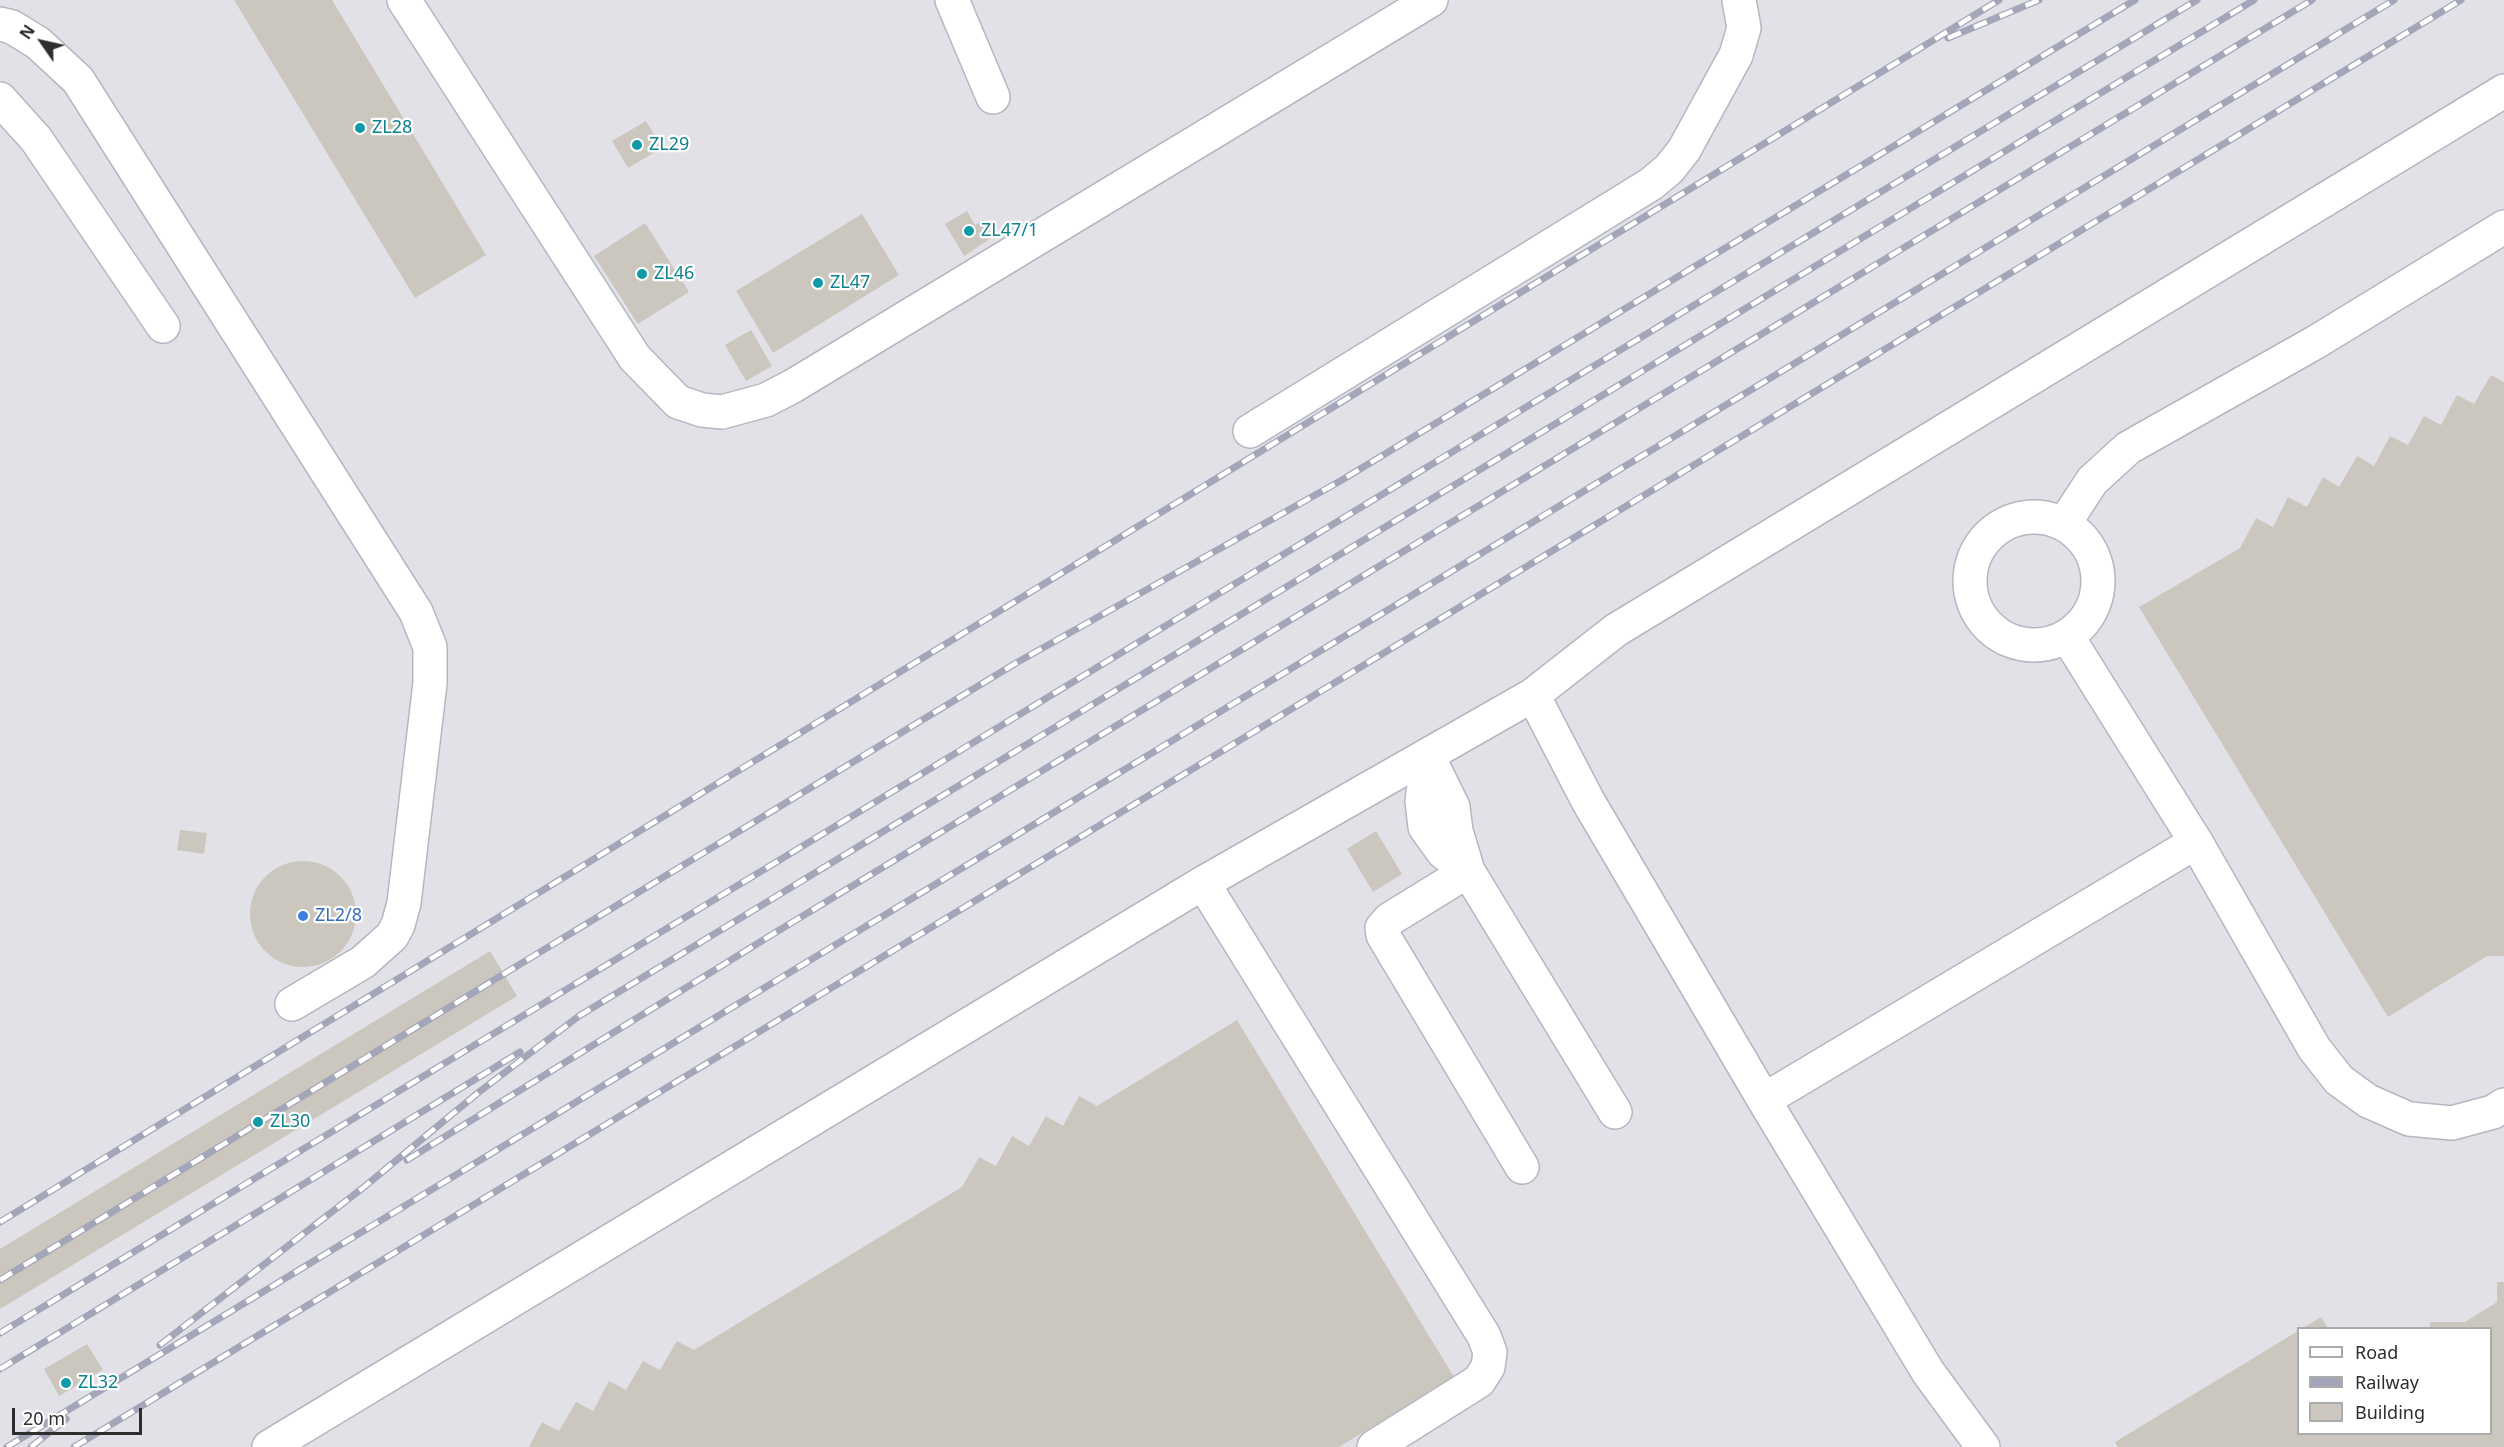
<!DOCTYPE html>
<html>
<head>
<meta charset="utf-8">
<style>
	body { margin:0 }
	#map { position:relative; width:2504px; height:1447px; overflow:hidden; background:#efe9e1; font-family:"Noto Sans",sans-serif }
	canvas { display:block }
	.legend { position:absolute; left:2297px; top:1327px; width:195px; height:108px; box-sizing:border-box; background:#fff; border:2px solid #ababab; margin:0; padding:8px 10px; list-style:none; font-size:18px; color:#2e2e2e }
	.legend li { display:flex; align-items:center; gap:12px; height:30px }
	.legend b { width:30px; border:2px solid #ababab }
	.north { position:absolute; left:12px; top:12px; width:60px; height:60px; -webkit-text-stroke:4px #fff; paint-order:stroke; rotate:304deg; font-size:16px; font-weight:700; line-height:24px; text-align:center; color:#2e2e2e }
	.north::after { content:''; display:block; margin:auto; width:21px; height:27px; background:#2e2e2e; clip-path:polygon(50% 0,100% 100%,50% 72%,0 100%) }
	.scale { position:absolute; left:12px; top:1408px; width:130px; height:27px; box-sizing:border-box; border:3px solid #2e2e2e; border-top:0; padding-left:8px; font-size:18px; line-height:21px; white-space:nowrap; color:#2e2e2e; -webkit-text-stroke:4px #fff; paint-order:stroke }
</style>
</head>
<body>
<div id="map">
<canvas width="2504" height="1447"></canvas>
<ul class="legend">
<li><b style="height:8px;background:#fff"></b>Road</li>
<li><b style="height:8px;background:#a3a6b8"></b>Railway</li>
<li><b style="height:16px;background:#cbc7bf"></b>Building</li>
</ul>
<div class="north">N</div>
<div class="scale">20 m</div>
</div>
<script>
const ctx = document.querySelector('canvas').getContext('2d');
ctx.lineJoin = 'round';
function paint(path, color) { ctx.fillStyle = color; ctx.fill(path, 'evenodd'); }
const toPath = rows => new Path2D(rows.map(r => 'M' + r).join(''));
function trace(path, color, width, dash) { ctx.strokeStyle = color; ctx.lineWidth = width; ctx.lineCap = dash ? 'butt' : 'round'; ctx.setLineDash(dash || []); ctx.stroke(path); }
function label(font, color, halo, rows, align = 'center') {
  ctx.font = font + ' "Noto Sans",sans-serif'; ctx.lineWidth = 4.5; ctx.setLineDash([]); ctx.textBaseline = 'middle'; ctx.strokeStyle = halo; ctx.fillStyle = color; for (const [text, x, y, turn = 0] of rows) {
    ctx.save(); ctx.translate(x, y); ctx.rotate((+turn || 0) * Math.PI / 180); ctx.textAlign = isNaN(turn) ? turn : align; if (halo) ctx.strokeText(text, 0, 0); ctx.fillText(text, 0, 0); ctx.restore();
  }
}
paint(toPath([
	[0,0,2504,0,2504,1447,0,1447],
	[2298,1328,2490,1328,2490,1434,2298,1434]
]), '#e3e1e8');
paint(toPath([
	[234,0,332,0,486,255,415,298],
	[646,121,662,148,628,168,612,141],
	[967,211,975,225,983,220,993,237,964,256,945,224],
	[862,214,899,275,773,353,736,291],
	[645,223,689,292,638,324,594,256],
	[751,330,772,366,746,381,725,345],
	[2491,375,2504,382,2504,956,2487,956,2388,1017,2139,607,2240,548,2256,518,2273,527,2288,497,2307,507,2323,477,2339,487,2357,456,2374,466,2390,436,2408,445,2424,416,2441,425,2457,395,2474,404],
	[180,830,207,833,204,854,177,850],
	[1376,831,1402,874,1373,892,1347,849],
	'250 914a53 53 0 1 1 106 0a53 53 0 1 1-106 0Z',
	[490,951,517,996,0,1309,0,1249],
	[1237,1020,1454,1377,1339,1447,529,1447,542,1422,559,1431,576,1402,593,1411,609,1381,626,1390,643,1361,660,1370,677,1341,694,1350,962,1187,979,1157,996,1166,1012,1136,1029,1146,1046,1116,1063,1126,1079,1096,1097,1106],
	[2497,1282,2504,1282,2504,1447,2118,1447,2115,1442,2298,1331,2298,1434,2490,1434,2490,1328,2430,1328,2430,1322,2465,1322,2497,1302],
	[2321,1317,2328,1328,2303,1328],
	[87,1344,103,1370,59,1396,44,1369]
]), '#cbc7bf');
const minor = toPath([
	[404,0,635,358,678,402,702,410,722,412,766,400,793,386,1431,0],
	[952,0,993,97],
	[0,24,12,27,38,43,78,80,416,612,430,647,430,683,404,903,398,925,392,936,363,962,292,1004],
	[0,99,36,139,163,326],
	[1250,431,1651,184,1669,169,1684,150,1736,55,1744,28,1739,0],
	'1970 581a64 64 0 1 1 128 0a64 64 0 1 1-128 0Z',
	[2064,524,2092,481,2128,448,2316,342,2504,227],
	[2067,636,2196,842,2314,1048,2339,1080,2368,1101,2409,1119,2452,1123,2493,1112,2504,1105],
	[1533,695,1588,801,1764,1100,1928,1372,1983,1447],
	[1428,756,1453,807,1456,831,1468,871,1443,852,1425,827,1422,801,1428,756],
	[1203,883,1484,1336,1490,1352,1488,1367,1479,1381,1374,1447],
	[1764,1100,2196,842],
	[1522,1167,1383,935,1382,928,1390,919,1468,871,1615,1112],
	[269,1447,1203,883,1533,695,1616,630,2504,91]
]);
trace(minor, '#b4b7c1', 36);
trace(minor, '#fff', 33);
const rail = toPath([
	[1948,38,2039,0],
	[407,1160,773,934,2312,0],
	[0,1222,1999,0],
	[0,1280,1016,663,1342,480,2135,0],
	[0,1333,2197,0],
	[160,1345,364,1187,479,1092,579,1016,2254,0],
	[0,1369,520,1052],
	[7,1447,2394,0],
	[31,1447,66,1419],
	[74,1447,2461,0]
]);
trace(rail, '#a3a6b8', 7);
trace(rail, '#fff', 4.5, [14]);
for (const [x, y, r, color] of [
	[360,128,6,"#0f9aa8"],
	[637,145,6,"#0f9aa8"],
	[969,231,6,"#0f9aa8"],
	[642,274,6,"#0f9aa8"],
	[818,283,6,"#0f9aa8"],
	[303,916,6,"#3f7fe0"],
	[258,1122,6,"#0f9aa8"],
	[66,1383,6,"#0f9aa8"]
]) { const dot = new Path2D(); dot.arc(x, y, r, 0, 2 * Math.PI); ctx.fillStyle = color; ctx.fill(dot); trace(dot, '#fff', 2); }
label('18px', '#0d838f', '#fff', [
	["ZL28",372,128],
	["ZL29",649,145],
	["ZL47/1",981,231],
	["ZL46",654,274],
	["ZL47",830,283],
	["ZL30",270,1122],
	["ZL32",78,1383]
], 'left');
label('18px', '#366cbe', '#fff', [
	["ZL2/8",315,916]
], 'left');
</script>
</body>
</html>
